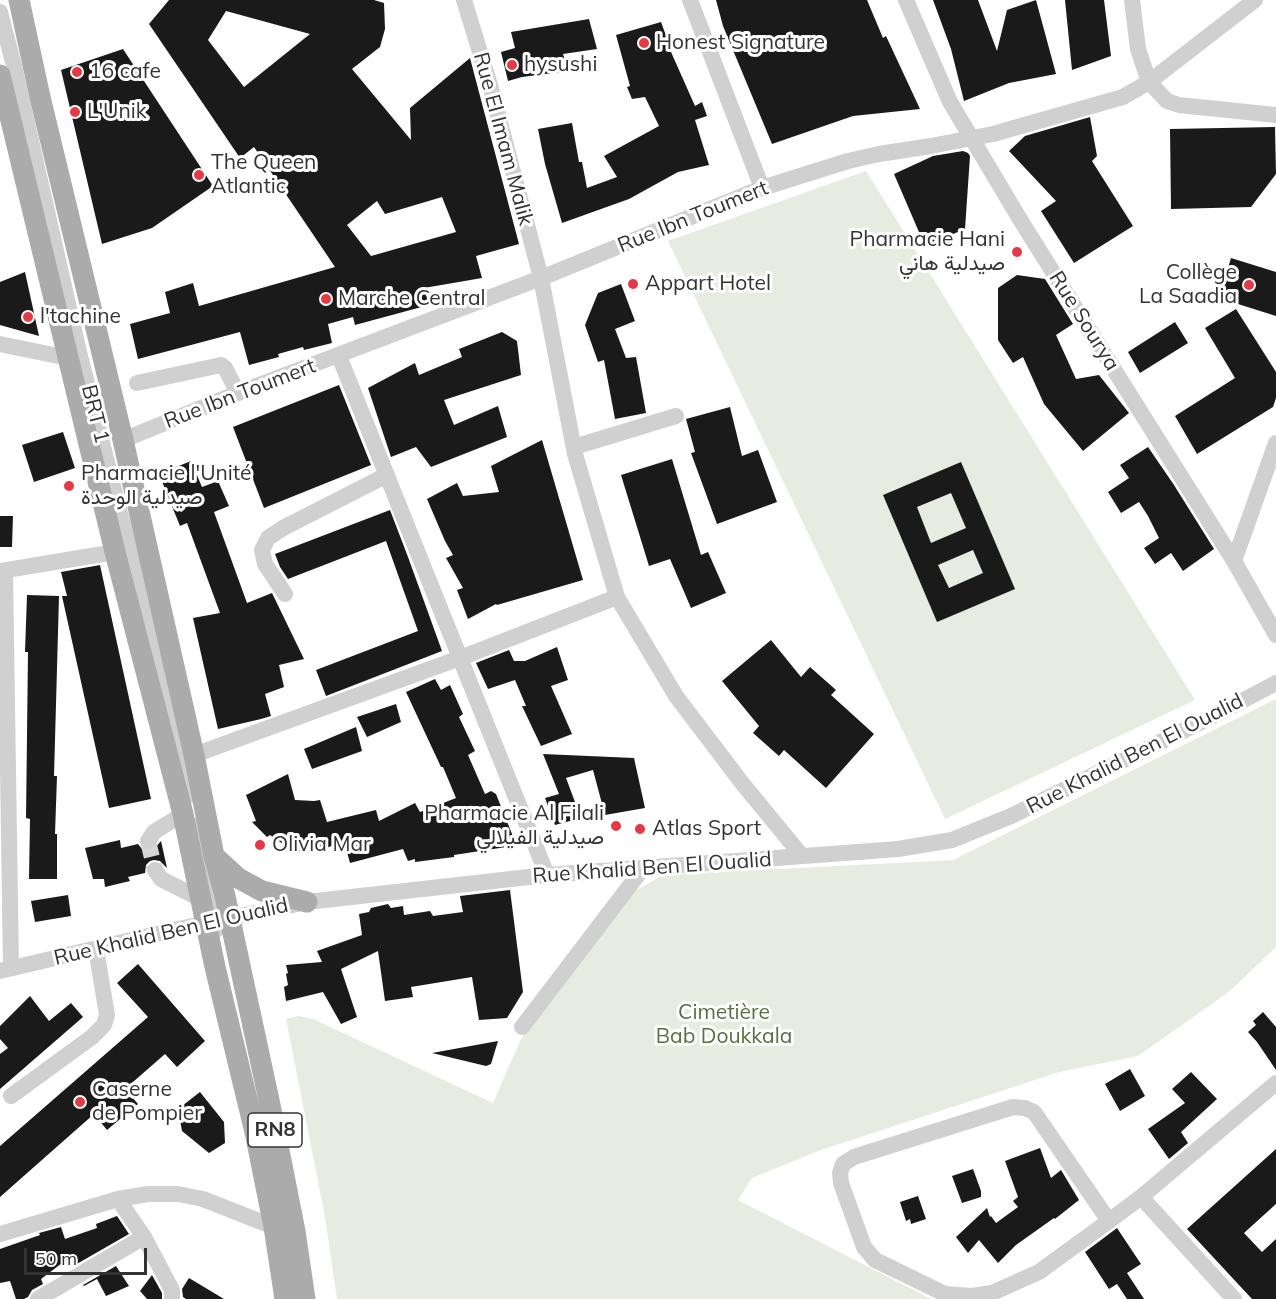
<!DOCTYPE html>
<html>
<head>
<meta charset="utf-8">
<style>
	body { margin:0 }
	#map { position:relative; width:1276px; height:1299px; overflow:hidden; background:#fff; font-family:Mulish,sans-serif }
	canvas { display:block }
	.scale { position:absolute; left:24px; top:1248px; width:123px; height:27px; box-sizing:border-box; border:3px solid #333; border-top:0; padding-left:8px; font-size:18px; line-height:21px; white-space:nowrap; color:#333; -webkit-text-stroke:4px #fff; paint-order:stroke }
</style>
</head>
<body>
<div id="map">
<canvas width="1276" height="1299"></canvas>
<div class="scale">50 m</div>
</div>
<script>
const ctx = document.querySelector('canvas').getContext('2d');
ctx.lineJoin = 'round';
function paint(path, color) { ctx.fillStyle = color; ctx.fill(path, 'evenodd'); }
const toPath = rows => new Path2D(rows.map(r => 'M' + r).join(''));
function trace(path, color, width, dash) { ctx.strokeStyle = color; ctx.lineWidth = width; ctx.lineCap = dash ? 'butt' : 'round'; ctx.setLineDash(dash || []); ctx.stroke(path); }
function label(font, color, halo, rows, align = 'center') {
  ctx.font = font + ' Mulish,Vazirmatn,sans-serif'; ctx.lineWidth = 6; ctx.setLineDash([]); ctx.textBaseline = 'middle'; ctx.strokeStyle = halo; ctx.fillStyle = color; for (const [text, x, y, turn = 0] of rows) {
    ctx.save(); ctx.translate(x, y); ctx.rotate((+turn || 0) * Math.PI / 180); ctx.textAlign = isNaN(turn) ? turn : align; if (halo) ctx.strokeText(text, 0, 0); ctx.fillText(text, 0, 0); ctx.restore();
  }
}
paint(toPath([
	[866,171,1195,700,945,819,668,241],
	[1276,699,1276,947,1230,991,1138,1056,1059,1072,818,1151,752,1178,738,1200,931,1299,337,1299,325,1217,286,1019,298,1016,313,1019,493,1103,521,1039,635,891,663,875,953,860]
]), '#e6ecdf');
paint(toPath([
	[169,0,374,0,384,3,385,29,380,47,352,69,411,140,410,108,470,58,519,244,476,256,482,278,424,288,429,305,355,325,353,317,328,324,332,343,304,350,303,347,278,354,279,357,249,365,240,332,138,359,130,324,170,313,165,292,193,283,199,306,335,267,254,147,240,158,149,24],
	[226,11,310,34,244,87,208,40],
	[442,197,456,232,371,256,347,225,377,201,385,214],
	[716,0,867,0,883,38,886,36,920,109,853,116,772,144,723,26],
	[933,0,978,0,997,51,1007,10,1036,0,1056,74,1009,83,964,101,951,49],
	[1065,0,1104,0,1111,56,1072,70],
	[589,19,597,49,563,54,568,71,522,77,508,81,501,52,515,48,511,32],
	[661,22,672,52,671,52,695,106,702,102,707,116,695,120,709,165,678,172,629,199,562,223,545,164,538,129,572,123,579,162,582,162,587,188,617,177,604,156,659,126,645,97,632,99,627,87,630,86,616,35],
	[123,49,213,186,152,228,102,244,61,70],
	[1090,117,1097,156,1092,161,1133,226,1074,263,1041,211,1056,201,1009,151,1025,136],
	[1275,127,1276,174,1251,207,1171,209,1170,129],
	[963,151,968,153,970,156,965,229,925,246,894,174,933,156],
	[1231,258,1276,272,1276,316,1219,298],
	[25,272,39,336,0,325,0,282],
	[1017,275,1045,279,1073,324,1056,335,1076,379,1099,375,1129,413,1083,451,1044,404,1023,357,1013,363,998,340,998,288],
	[621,284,635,321,615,329,626,358,636,357,646,413,615,419,604,360,598,362,585,325,598,293],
	[1236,309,1276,372,1276,398,1273,407,1197,454,1175,416,1235,378,1205,328],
	[1175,322,1188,343,1140,373,1128,352],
	[502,332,517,341,521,375,444,400,454,425,498,406,507,437,431,467,416,447,391,457,368,388,415,363,419,375,462,357,459,349],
	[339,385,371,465,264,508,233,427],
	[730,407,742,456,758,450,777,502,717,524,691,453,695,452,686,419],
	[63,432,75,468,34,482,22,445],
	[542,440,583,580,497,605,496,604,468,619,457,590,463,588,446,558,453,555,445,541,427,499,457,483,463,496,499,492,491,466],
	[1148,447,1174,485,1214,549,1183,571,1171,553,1155,564,1144,548,1159,538,1148,516,1139,502,1121,513,1108,492,1129,478,1120,465],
	[672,459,701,555,708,552,726,593,691,608,670,559,649,566,621,475],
	[191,461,202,487,218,481,229,506,214,512,247,603,272,593,304,659,279,665,284,687,265,694,271,716,261,719,218,729,193,618,220,613,187,523,180,526,159,474],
	[961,462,1015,589,937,622,883,495],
	[951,493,966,528,931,543,917,507],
	[973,550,983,573,949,588,938,565],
	[390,510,408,557,442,651,326,696,316,670,418,631,386,541,288,579,280,567,275,554],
	[0,516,13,516,12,547,0,547],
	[100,565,151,799,109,808,62,596,67,596,61,572],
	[27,595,59,596,54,776,57,776,55,834,57,834,57,879,29,879,30,819,26,818,28,652,25,652],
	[771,640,801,677,810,667,836,690,831,695,874,734,826,788,784,750,779,756,753,733,759,726,722,681],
	[557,647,568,680,551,686,572,734,541,746,522,706,526,706,515,680,488,689,476,663,509,650,514,661,525,661],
	[435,679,441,690,450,685,463,714,459,717,475,751,468,755,485,794,491,791,496,794,512,834,513,841,511,845,506,847,454,855,454,857,415,862,415,859,408,861,403,849,350,863,344,841,324,849,305,849,304,852,285,851,286,846,270,835,267,837,252,822,256,821,246,795,288,774,295,800,314,801,320,800,327,822,376,810,379,821,415,803,420,812,456,798,443,767,441,767,406,692],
	[396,704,401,722,367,737,357,717],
	[356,727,362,751,312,769,304,749],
	[543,754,634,758,645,808,605,815,593,770,566,778,581,818,555,825,545,798,559,794],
	[120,840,121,848,138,844,142,849,148,851,153,850,161,841,167,868,160,861,154,860,150,861,146,865,145,873,128,877,130,881,105,887,104,879,93,879,85,848],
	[510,890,523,992,507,1018,479,1020,472,977,411,987,413,997,385,1001,378,951,341,969,357,1017,341,1024,323,992,286,1001,284,987,288,985,286,974,288,973,286,965,322,962,317,951,362,935,359,914,369,912,371,908,388,904,391,908,403,906,404,915,430,911,433,916,463,912,460,896],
	[68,895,71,916,35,922,31,901],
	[138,964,205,1041,177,1067,165,1054,125,1089,138,1104,107,1130,94,1114,0,1197,0,1146,148,1017,117,983],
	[30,996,49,1021,71,1003,83,1017,0,1089,0,1054,8,1048,0,1039,0,1026],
	[1263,1012,1276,1027,1276,1070,1257,1042,1248,1032,1256,1025,1253,1021],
	[498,1041,491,1064,486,1066,432,1053],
	[1130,1069,1145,1096,1120,1111,1105,1084],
	[1191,1072,1217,1099,1181,1132,1188,1143,1169,1159,1148,1129,1185,1103,1172,1089],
	[200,1092,224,1122,225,1143,209,1153,182,1131,178,1109],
	[1040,1148,1051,1178,1061,1170,1079,1200,1055,1219,1054,1218,1016,1245,998,1263,979,1240,968,1253,956,1237,987,1208,990,1217,991,1216,996,1223,1018,1207,1013,1201,1018,1197,1005,1161],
	[1276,1149,1276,1204,1244,1233,1262,1252,1276,1239,1276,1299,1252,1299,1187,1229],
	[973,1169,981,1191,981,1197,962,1203,952,1176],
	[918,1196,926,1219,911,1224,910,1219,906,1221,900,1202],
	[117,1216,129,1234,75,1265,74,1254,41,1279,43,1284,32,1290,28,1297,24,1299,16,1299,10,1281,0,1283,0,1249,40,1235,39,1233,61,1227,65,1239,97,1228,96,1224],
	[1117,1228,1141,1264,1127,1273,1144,1299,1127,1299,1117,1284,1109,1289,1085,1252],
	[116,1266,129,1286,106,1296,97,1279,84,1286,83,1285],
	[152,1275,162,1293,162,1299,147,1299,140,1291],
	[189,1278,224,1299,186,1299,183,1297,182,1289]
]), '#1a1a1a');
trace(toPath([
	[148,841,155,870]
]), '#d6d6d6', 16, [16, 8]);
trace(toPath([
	[464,0,490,85,541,278,575,454,617,597,676,696,742,783,802,856],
	[690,0,762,188],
	[906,0,950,102,1021,221,1234,561,1276,635],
	[1132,0,1138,49,1149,82,1167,101,1179,105,1276,115],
	[0,12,14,66,79,352,144,608,189,795],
	[0,344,68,358],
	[339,356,547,875],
	[137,383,221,365,225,368,238,393],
	[123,440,238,393,541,278,762,188,848,161,879,154,931,146,993,134,1123,97,1149,82,1255,0],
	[574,447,676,416],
	[1234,561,1276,443],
	[0,571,115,552],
	[5,571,11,968],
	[285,594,265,564,262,550,268,538,283,528,387,475],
	[194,755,460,658,617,597],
	[196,826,210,886,216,921,216,930],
	[148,841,154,832,183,814],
	[155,870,161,879,199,898],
	[0,971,178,929,307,902,547,875,898,849,952,840,1011,816,1219,713,1276,683],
	[522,1027,644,867],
	[11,1096,92,1037,104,1025,107,1015,96,949],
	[1141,1197,1234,1299],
	[118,1199,144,1237,172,1290,172,1299],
	[1109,1221,1034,1112,1025,1108,1013,1107,854,1157,843,1164,840,1173,841,1183,864,1247,875,1260,945,1294,971,1296,992,1293,1039,1272,1109,1221,1141,1197,1276,1083],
	[0,1234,118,1199,148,1194,178,1194,203,1199,274,1227],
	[38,1299,144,1237]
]), '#d0d0d0', 16);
trace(toPath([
	[19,0,40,97,123,440,194,755,214,856,225,896,270,1105,295,1231,305,1299],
	[0,75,115,552,183,814,215,967,255,1132,274,1227,285,1299],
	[214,856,238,878,262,891,307,902]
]), '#ababab', 21);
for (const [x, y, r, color] of [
	[644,43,6,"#e63946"],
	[512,65,6,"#e63946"],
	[77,72,6,"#e63946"],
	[75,112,6,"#e63946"],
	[199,175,6,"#e63946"],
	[1017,252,6,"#e63946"],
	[633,284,6,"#e63946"],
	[1249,285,6,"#e63946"],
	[326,299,6,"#e63946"],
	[28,317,6,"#e63946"],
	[69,486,6,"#e63946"],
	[616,826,6,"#e63946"],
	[640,829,6,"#e63946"],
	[260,845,6,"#e63946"],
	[80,1102,6,"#e63946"]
]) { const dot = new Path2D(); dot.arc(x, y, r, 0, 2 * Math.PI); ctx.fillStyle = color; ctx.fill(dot); trace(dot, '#fff', 2); }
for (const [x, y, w] of [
	[275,1130,54]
]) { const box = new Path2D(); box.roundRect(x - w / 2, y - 17, w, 34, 4.5); ctx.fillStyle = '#fff'; ctx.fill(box); trace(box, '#333', 1.5); }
label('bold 20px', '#333', null, [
	["RN8",275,1130]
]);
label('21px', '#333', '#fff', [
	["Honest Signature",656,43],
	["hysushi",524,65],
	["16 cafe",89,72],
	["L'Unik",87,112],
	["The Queen",211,163],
	["Atlantic",211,187],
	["Pharmacie Hani",1005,240,"right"],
	["صيدلية هاني",1005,264,"right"],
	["Collège",1237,273,"right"],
	["La Saadia",1237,297,"right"],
	["Appart Hotel",645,284],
	["Marche Central",338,299],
	["l'tachine",40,317],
	["Pharmacie l'Unité",81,474],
	["صيدلية الوحدة",81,498],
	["Pharmacie Al Filali",604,814,"right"],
	["صيدلية الفيلالي",604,838,"right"],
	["Atlas Sport",652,829],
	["Olivia Mar",272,845],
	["Caserne",92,1090],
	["de Pompier",92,1114]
], 'left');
label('21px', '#333', '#fff', [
	["Rue El Imam Malik",503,139,75],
	["Rue Ibn Toumert",693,217,-22],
	["Rue Sourya",1084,321,58],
	["Rue Ibn Toumert",240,394,-21],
	["BRT 1",95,414,76],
	["Rue Khalid Ben El Oualid",1135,754,-27],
	["Rue Khalid Ben El Oualid",652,868,-4],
	["Rue Khalid Ben El Oualid",171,932,-13]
]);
label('21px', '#56703f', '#fff', [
	["Cimetière",724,1013],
	["Bab Doukkala",724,1037]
]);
</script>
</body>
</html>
